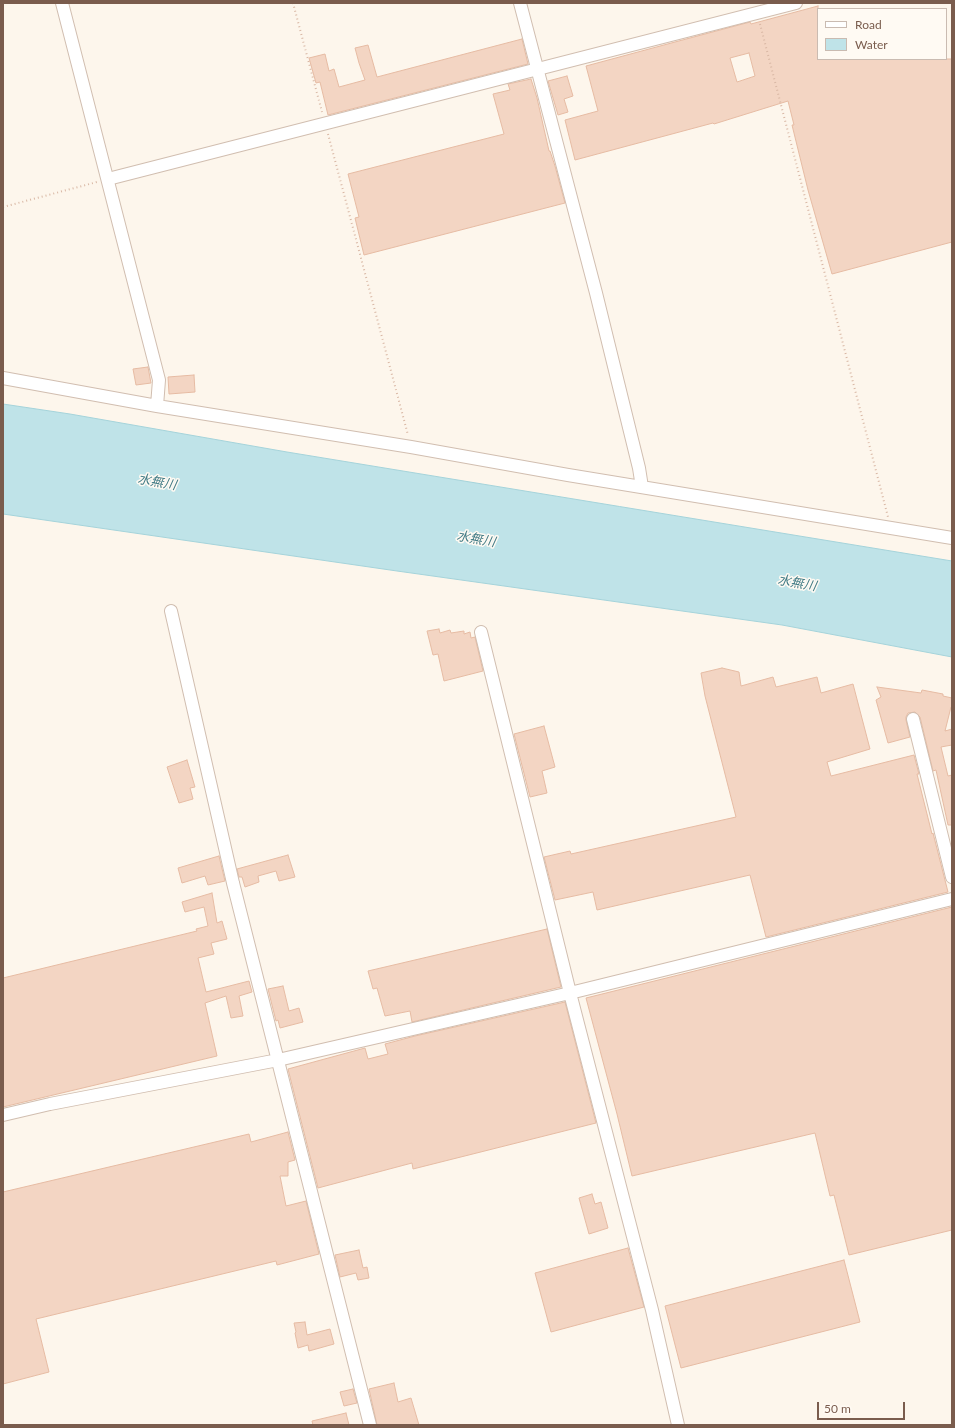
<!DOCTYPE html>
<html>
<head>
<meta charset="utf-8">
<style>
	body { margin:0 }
	#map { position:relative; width:955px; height:1428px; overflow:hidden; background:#fdf6ec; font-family:Lato,sans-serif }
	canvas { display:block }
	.frame { position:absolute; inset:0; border:4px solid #7a5c4d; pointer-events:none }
	.legend { position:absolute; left:817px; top:8px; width:130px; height:52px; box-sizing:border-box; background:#fffaf3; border:1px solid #cabbb1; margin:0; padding:5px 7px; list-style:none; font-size:12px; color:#7a5c4d }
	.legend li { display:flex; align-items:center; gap:8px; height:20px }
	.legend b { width:20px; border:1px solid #cabbb1 }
	.scale { position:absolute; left:817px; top:1402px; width:88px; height:18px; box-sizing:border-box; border:2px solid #7a5c4d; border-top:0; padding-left:5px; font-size:12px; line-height:14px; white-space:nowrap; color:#7a5c4d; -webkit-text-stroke:3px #fffaf3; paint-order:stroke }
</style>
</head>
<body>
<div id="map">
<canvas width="955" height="1428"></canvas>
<div class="frame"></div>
<ul class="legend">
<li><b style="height:5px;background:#fff"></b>Road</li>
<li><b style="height:11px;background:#bfe3e8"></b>Water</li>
</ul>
<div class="scale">50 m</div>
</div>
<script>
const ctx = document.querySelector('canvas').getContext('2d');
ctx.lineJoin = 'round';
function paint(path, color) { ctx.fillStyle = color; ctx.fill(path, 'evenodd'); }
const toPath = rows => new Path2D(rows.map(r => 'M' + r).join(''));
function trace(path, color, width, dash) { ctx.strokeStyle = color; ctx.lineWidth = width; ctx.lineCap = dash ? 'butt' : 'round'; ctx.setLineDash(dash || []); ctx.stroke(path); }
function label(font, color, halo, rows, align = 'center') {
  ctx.font = font + ' Lato,"Noto Sans JP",sans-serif'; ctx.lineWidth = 3; ctx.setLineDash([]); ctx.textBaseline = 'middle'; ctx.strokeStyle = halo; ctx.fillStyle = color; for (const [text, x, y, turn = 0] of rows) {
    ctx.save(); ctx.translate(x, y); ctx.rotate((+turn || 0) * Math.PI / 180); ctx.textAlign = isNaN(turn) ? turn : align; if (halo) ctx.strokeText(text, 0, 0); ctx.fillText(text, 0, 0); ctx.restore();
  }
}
const water = toPath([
	[3,404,70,414,287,452,952,561,952,657,782,625,397,571,3,514,3,404]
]);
paint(water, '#bfe3e8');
trace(water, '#a5d3da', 1);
const building = toPath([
	[818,6,818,59,952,59,952,242,832,274,808,190,792,125,794,125,788,101,714,124,713,123,575,160,565,120,598,111,586,66,675,42,750,22,751,24,818,6],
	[749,53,755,76,737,82,730,58,749,53],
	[522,39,528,64,328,115,320,82,316,83,309,58,325,54,329,71,334,69,339,87,365,80,359,63,355,48,368,45,377,77,522,39],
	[567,76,573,96,564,99,568,112,558,115,548,81,567,76],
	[531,79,537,98,549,151,550,151,555,166,565,203,364,255,355,218,359,217,348,174,504,134,493,94,510,90,508,84,531,79],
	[148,367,151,383,136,385,133,369,148,367],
	[194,375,195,392,169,394,168,377,194,375],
	[439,629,440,633,450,630,451,633,464,631,464,634,470,632,471,638,475,637,483,671,444,681,438,654,433,655,427,631,439,629],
	[722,668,739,672,741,686,773,677,776,687,817,677,821,693,853,684,870,749,827,762,831,776,914,755,919,774,917,774,932,834,933,833,948,892,766,937,750,875,597,910,593,892,555,900,544,857,570,851,571,854,736,817,705,696,701,673,722,668],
	[877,687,921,693,922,690,943,694,943,696,952,698,952,708,951,707,945,731,952,729,952,745,941,747,948,776,952,775,952,825,948,825,936,770,933,771,920,717,915,712,908,713,906,717,906,720,910,737,888,743,876,700,881,697,877,687],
	[544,726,555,767,542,771,547,793,530,797,514,734,544,726],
	[187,760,195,787,190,788,193,799,179,803,167,767,187,760],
	[288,855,295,877,279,881,276,871,258,876,259,882,245,887,242,877,239,877,237,869,288,855],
	[219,856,225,881,208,885,205,876,182,883,178,868,219,856],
	[212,893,217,923,222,921,227,939,211,943,214,954,198,958,206,992,249,981,252,992,239,996,243,1016,231,1018,226,996,205,1003,217,1056,3,1107,3,978,197,931,196,929,208,926,204,907,185,912,182,902,212,893],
	[952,907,952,1230,849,1255,834,1195,830,1196,815,1133,632,1176,617,1114,586,998,952,907],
	[547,929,561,987,412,1022,410,1011,385,1016,377,988,373,989,368,971,547,929],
	[283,986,289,1011,299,1008,303,1022,280,1028,278,1020,276,1021,268,989,283,986],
	[565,1002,596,1123,413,1169,412,1163,318,1188,288,1069,365,1048,368,1059,388,1054,385,1044,415,1036,565,1002],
	[288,1132,295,1160,288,1162,288,1176,280,1176,286,1206,306,1201,319,1254,277,1265,276,1261,36,1319,49,1372,3,1384,3,1192,249,1134,251,1142,288,1132],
	[592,1194,595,1204,601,1202,608,1228,589,1234,579,1198,592,1194],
	[628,1248,644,1307,551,1332,535,1273,628,1248],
	[359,1250,363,1268,367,1267,369,1278,358,1280,356,1273,340,1277,335,1255,359,1250],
	[844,1260,860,1322,681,1368,665,1306,844,1260],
	[305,1322,307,1335,330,1329,334,1344,309,1351,308,1345,298,1348,295,1333,296,1332,294,1323,305,1322],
	[394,1383,398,1402,411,1398,419,1425,377,1425,369,1389,394,1383],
	[353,1389,357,1403,344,1406,340,1392,353,1389],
	[346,1413,349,1425,313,1425,312,1421,346,1413]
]);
paint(building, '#f3d5c3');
trace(building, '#e6bba3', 1);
const street = toPath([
	[62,3,159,380,157,406],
	[520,3,596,293,639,468,642,487],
	[108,179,796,3],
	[3,378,157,406,411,447,568,475,952,538],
	[171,611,233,883,370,1425],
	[481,632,570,993,652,1310,678,1425],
	[913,719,952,877],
	[3,1115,50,1104,278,1060,570,993,952,899]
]);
trace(street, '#d1beb0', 14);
trace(toPath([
	[293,3,322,112],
	[760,24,888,517],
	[328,134,408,435],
	[3,207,97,182]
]), '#d9b8a5', 2, [1, 3]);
trace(street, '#fff', 12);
label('italic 13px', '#437c86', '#fffaf3', [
	["水無川",157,482,10],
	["水無川",476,539,10],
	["水無川",797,583,10]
]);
</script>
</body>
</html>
